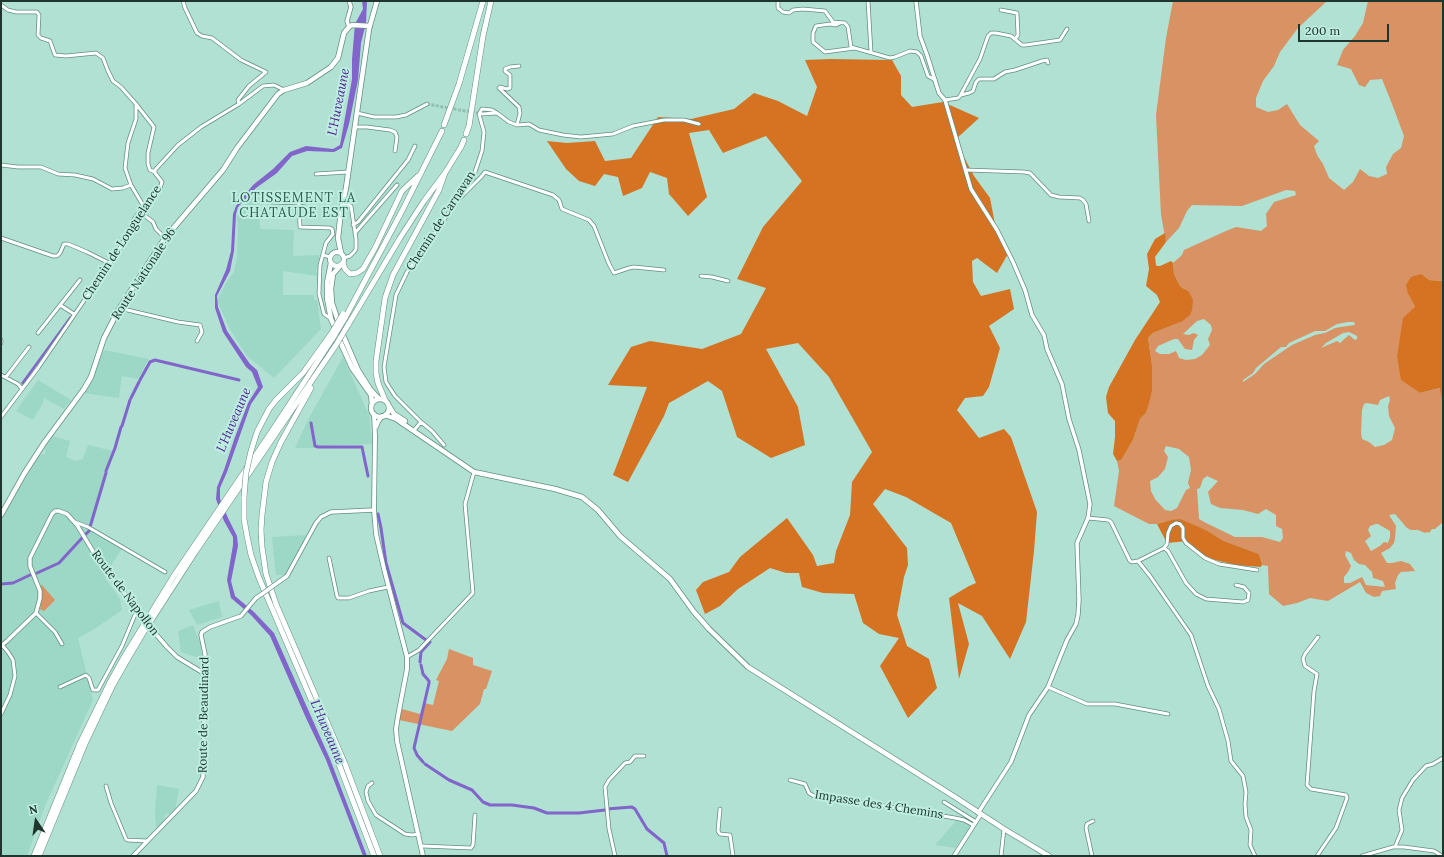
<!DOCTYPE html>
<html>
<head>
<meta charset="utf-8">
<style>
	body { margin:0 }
	#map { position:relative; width:1444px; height:857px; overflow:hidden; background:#b0e1d2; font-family:Lora,serif }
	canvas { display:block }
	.frame { position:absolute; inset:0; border:2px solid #21352f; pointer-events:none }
	.north { position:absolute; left:16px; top:801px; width:40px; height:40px; -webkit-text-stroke:3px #bdeedf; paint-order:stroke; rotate:347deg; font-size:11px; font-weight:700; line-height:16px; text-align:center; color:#21352f }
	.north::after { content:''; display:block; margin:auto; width:14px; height:18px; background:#21352f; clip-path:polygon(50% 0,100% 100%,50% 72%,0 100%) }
	.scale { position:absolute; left:1298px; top:24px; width:91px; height:18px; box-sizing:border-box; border:2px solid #21352f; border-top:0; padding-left:5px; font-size:12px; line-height:14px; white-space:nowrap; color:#21352f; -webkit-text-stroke:3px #bdeedf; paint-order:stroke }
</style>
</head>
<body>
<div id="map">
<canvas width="1444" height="857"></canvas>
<div class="frame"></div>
<div class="north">N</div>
<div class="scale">200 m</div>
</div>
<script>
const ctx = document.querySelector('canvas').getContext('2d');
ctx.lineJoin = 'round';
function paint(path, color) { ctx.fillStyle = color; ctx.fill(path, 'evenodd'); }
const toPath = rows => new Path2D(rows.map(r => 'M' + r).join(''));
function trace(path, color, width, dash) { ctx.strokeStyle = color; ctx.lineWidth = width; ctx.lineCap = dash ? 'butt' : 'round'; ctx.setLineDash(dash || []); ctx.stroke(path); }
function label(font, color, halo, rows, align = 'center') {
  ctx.font = font + ' Lora,serif'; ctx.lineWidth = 4; ctx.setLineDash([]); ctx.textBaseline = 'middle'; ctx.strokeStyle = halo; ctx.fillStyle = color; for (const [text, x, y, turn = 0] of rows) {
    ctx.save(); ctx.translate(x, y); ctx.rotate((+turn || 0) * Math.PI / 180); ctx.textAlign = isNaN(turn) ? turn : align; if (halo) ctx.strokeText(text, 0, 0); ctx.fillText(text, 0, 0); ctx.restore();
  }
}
paint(toPath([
	[258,192,259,193,260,229,294,230,293,256,319,255,319,266,316,271,318,276,283,271,283,295,314,295,314,300,317,300,321,329,274,378,247,356,231,331,217,301,226,283,234,272,237,256,238,227,237,217,239,210],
	[104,350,149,359,138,379,122,376,119,398,84,393,92,379],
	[343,357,369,415,372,444,314,446,314,448,295,448,309,418],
	[38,380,71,400,64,409,44,398,43,403,33,420,16,411],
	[52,436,70,441,66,457,76,461,83,459,88,445,113,451,105,471,89,530,122,549,110,567,105,578,120,599,122,610,96,628,78,638,93,700,45,806,27,856,1,856,1,520,39,455,45,454,46,452,44,448],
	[307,535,286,575,276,575,272,537],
	[219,601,222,617,197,625,189,610],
	[193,625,201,645,202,659,181,652,178,631],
	[157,785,179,789,175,810,170,814,168,813,164,816,165,819,158,827,156,827,155,812],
	[957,820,966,822,971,826,955,848,935,845]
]), '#9dd7c6');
paint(toPath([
	[1173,1,1327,1,1298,28,1280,52,1274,66,1263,81,1256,98,1256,107,1268,112,1278,110,1287,104,1300,125,1319,141,1314,146,1317,155,1323,164,1329,178,1344,190,1353,182,1360,169,1369,176,1378,178,1387,174,1386,167,1393,154,1401,148,1404,136,1392,104,1382,79,1370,80,1365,87,1359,85,1351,69,1337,65,1343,50,1355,36,1363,23,1368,1,1443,1,1443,281,1429,280,1408,294,1415,307,1397,357,1402,380,1420,393,1441,388,1443,407,1443,522,1435,529,1432,529,1429,533,1427,532,1425,533,1418,530,1411,530,1407,528,1395,514,1389,515,1396,526,1395,538,1394,543,1390,548,1381,553,1387,563,1392,563,1401,561,1410,564,1415,571,1401,572,1398,575,1395,583,1396,589,1382,591,1380,596,1374,597,1366,593,1360,582,1328,601,1310,598,1297,603,1283,606,1269,594,1268,566,1261,565,1262,562,1259,554,1224,541,1206,530,1180,520,1171,520,1157,524,1149,524,1114,506,1119,471,1117,461,1121,460,1126,451,1133,440,1140,419,1146,413,1152,365,1148,338,1153,333,1181,322,1185,289,1180,286,1174,274,1173,263,1182,255,1184,250,1226,231,1236,227,1261,231,1267,226,1266,214,1274,202,1296,195,1295,191,1286,190,1242,206,1192,205,1187,211,1179,228,1166,242,1161,215,1156,115,1166,38],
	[1204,319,1211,325,1212,330,1208,339,1210,345,1202,355,1195,359,1186,360,1179,358,1176,351,1169,354,1160,354,1155,351,1158,346,1174,339,1178,339,1185,349,1192,350,1194,340,1198,335,1194,333,1189,335,1183,334,1197,321],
	[1348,322,1354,322,1355,325,1347,326,1335,328,1325,333,1315,335,1292,345,1264,364,1255,374,1243,382,1243,380,1253,373,1256,368,1281,347,1286,347,1289,343,1315,331,1325,331,1337,324],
	[1349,332,1357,336,1357,339,1355,340,1349,335,1340,343,1337,341,1321,348,1326,343,1343,333],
	[1389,396,1390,400,1388,406,1389,416,1395,428,1392,440,1384,445,1375,447,1369,442,1362,439,1361,433,1362,410,1364,404,1367,403,1378,405,1380,400],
	[1166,446,1179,449,1189,457,1191,470,1188,483,1190,488,1186,490,1177,508,1171,511,1165,510,1155,499,1151,491,1150,481,1158,477,1165,469,1168,457,1164,451],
	[1207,476,1218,481,1208,492,1211,504,1220,508,1243,510,1258,514,1266,509,1276,515,1276,526,1282,529,1283,538,1280,542,1262,537,1235,537,1206,523,1199,519,1197,489,1200,488,1203,479],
	[1376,524,1378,524,1390,531,1390,537,1388,543,1384,542,1380,546,1371,551,1365,541,1371,536,1368,530,1370,526],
	[1346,551,1351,553,1354,560,1359,564,1365,565,1372,572,1373,578,1383,581,1385,587,1366,585,1362,577,1350,583,1344,583,1344,577,1348,572,1351,566,1345,555],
	[41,584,55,600,44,611,40,609,42,597],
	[449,649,473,658,473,665,492,671,486,689,484,689,480,704,452,731,399,720,402,709,420,714,424,703,433,705,439,681,436,680,447,659]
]), '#d89263');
paint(toPath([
	[830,59,892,60,901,76,901,95,912,107,943,102,979,118,955,140,974,176,990,198,995,224,1009,252,997,273,977,258,972,261,973,282,981,296,1010,289,1014,309,989,326,1000,348,989,387,983,396,965,398,957,410,979,438,1004,429,1011,437,1037,512,1034,551,1026,622,1010,659,982,616,958,603,969,644,959,679,949,598,969,586,976,583,951,523,906,497,885,489,873,504,907,548,908,565,904,577,897,615,907,646,929,659,937,688,908,718,880,666,899,638,879,634,863,623,854,594,823,593,802,587,799,573,786,573,770,568,738,589,720,606,705,614,696,590,703,582,729,572,740,557,787,518,813,555,817,566,834,563,836,551,850,515,852,482,872,452,829,377,798,343,766,349,798,407,805,445,771,458,737,437,722,391,708,381,669,403,664,416,628,482,613,475,647,387,608,385,631,347,650,341,702,349,741,334,766,288,737,279,763,227,802,181,766,136,723,153,709,130,689,133,707,197,688,216,669,194,667,178,650,172,642,188,623,196,618,177,604,174,595,186,579,181,566,169,547,141,567,143,595,141,605,161,631,158,658,117,691,119,734,109,754,93,778,101,807,116,817,87,805,60],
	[1165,233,1166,242,1155,257,1156,265,1157,266,1160,266,1171,261,1173,263,1174,274,1180,286,1189,292,1193,300,1192,310,1190,315,1181,322,1153,333,1148,338,1152,365,1152,390,1150,399,1146,413,1140,419,1133,440,1121,460,1117,461,1113,454,1115,437,1115,421,1108,413,1106,397,1109,387,1135,340,1160,302,1157,295,1146,286,1149,269,1147,254,1155,239],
	[1421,274,1429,280,1443,281,1443,407,1440,388,1420,393,1401,380,1397,357,1403,318,1415,307,1408,294,1406,285,1411,277],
	[1180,519,1206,530,1224,541,1259,554,1262,563,1261,567,1236,565,1211,559,1201,553,1187,541,1167,543,1157,524,1171,520]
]), '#d57323');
paint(toPath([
	[362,1,367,1,366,23,361,43,358,80,349,124,342,148,334,152,307,151,292,156,277,173,256,188,238,207,236,214,234,251,230,271,217,296,218,307,227,331,250,364,257,370,263,387,251,404,227,472,220,488,220,499,228,518,237,536,238,546,231,581,235,596,254,612,274,633,330,759,367,856,363,856,326,760,306,718,270,636,251,615,231,598,227,580,233,545,233,537,224,521,216,499,217,487,224,470,235,437,248,403,258,387,252,372,246,367,223,332,215,308,215,295,226,270,231,251,233,214,236,206,253,185,273,169,290,152,306,146,333,149,340,145,352,79,352,59,355,24,363,9],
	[70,316,71,317,23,385,21,383]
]), '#8265ca');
trace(toPath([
	[140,380,150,362,155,360,239,380],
	[131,398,139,382],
	[311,423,315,446,318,447,362,447,368,476],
	[122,426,130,400],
	[106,471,115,448,121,427],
	[378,514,381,528,386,563,403,623,426,640],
	[90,527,106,473],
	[86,534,90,530],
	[37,573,59,563,82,538],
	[1,584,13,583,30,575],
	[420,662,421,652,430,642],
	[421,665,423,674,429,681,429,683,414,748,417,755,423,762],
	[425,764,449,780,472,790,483,802,490,805,512,805,534,808,547,813,579,813,605,810],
	[607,809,632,807,635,809,647,829,664,843,667,856]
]), '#8265ca', 3);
trace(toPath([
	[427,104,482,114]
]), '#93bfb1', 3, [3, 1.5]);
const minor = toPath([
	[183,1,185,8,197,33,202,36,212,38,241,60,266,72,249,86,238,100,239,104],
	[778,1,778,8,783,12,789,13,793,10,803,9,825,11,833,22,845,23,848,27,851,47,890,58,895,57,910,51,917,52,921,56,928,76,935,80],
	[868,1,871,52],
	[1,5,8,10,16,12,37,12,39,15,38,35,41,38,50,41,55,55,66,56,96,53,103,58,108,71,113,81,121,87,136,104,136,119,128,143,125,168,131,185,144,207],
	[1001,10,1017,13,1018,35,1015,39],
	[840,23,836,25,830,24,816,26,813,33,813,42,825,52,855,48],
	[961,95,969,93,973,91,976,82,979,79,994,79,1005,72,1015,70,1042,61,1047,60,1048,63],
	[945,100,958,98,960,96,980,59,988,36,991,33,996,33,1011,36,1022,45,1026,45,1060,40,1067,29],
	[136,104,154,127,148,153,148,164,150,170,155,172],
	[357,113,374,117,396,117,406,115,427,104],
	[482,114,497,113,509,122,517,125,529,124,539,130,563,135,581,137,613,134,633,126,664,120,684,120,699,124],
	[517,125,520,113,519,107,499,88,500,87,507,89,510,88,510,75,505,71,505,69,510,67,519,66],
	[355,127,367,127,390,130,395,132,397,137,395,151],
	[1,165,18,167,41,167,58,174,75,175,93,179,112,189,123,188,131,185],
	[966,170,1024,172,1030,173,1051,195,1059,197,1080,198,1083,200,1086,204,1089,221],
	[316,174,348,172],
	[271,202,299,203,300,227,330,228,332,229,333,234,326,243,320,265,319,294,324,314,331,319],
	[299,203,305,202],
	[342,206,347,204,351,206,356,239,356,249,354,252,350,256,344,258],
	[452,208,460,198,481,177,485,172,553,195,559,200,562,209,589,220,594,226,609,264,614,273,629,268,634,267,664,270],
	[140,212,153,222,156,229,165,238],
	[353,225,358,222,408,160,415,146],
	[355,233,397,185],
	[1,238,53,256,57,256,60,253,64,244,68,244,87,252,109,263],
	[323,255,330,257],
	[701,276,712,277,728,281],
	[60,305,74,314],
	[119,308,178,322,200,325,202,332,197,341],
	[38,333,80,280],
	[1,340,1,343],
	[1,375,18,384,22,389],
	[6,377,29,347],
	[1,417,38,368,120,248,134,219,160,188,162,182,155,173,155,170,178,145,201,127,239,104,263,86,274,85,284,90],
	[421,422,432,431,444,445],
	[415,429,421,422,395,396,386,382,384,367,396,295,407,272,448,214,454,201,473,178,482,151,484,132,479,114,482,109,492,110,497,113],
	[1088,518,1108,520,1111,522,1130,561,1132,562,1138,561,1150,576,1191,635,1208,686,1219,709,1228,741,1231,761,1243,776,1246,792,1245,804,1246,817,1251,830,1250,845,1255,856],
	[75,522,88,527,165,572],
	[1164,548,1167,544,1168,533,1171,526,1176,523,1180,524,1183,528,1183,538,1186,543,1205,558,1219,564,1257,570],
	[329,558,337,596,338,598,349,598,369,591,388,587],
	[1138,561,1164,548,1168,551,1186,583,1196,594,1206,599,1243,602,1248,600,1249,593,1244,587,1236,585],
	[36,613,55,632,62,644],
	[1,646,2,645,8,652,13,660,15,676,10,695,1,714],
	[407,657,419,650,473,593,465,504,474,472],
	[60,687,86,675,89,678,93,690,98,690,122,646,137,610],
	[1048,687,1087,704,1115,704,1168,714],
	[790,780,805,784,809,793,814,796,867,803,955,818,964,820,973,825],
	[372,783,368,786,366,792,368,801,376,815,405,834,412,835,419,834],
	[106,786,111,803,126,839,127,840,147,841],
	[944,802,976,822],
	[720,809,718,831,720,834,730,835,733,856],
	[422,846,471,848,473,845,475,815],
	[1395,847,1402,830,1399,810,1402,798,1413,780,1426,766,1433,764,1443,758],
	[615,856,609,829,605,787,609,780,625,763,630,762,635,756,644,756],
	[1001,856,1004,829],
	[1092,856,1086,828,1087,824,1093,821],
	[1317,856,1336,828,1347,798,1346,795,1311,789,1307,785,1314,691,1317,674,1305,666,1303,659,1305,654,1318,637],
	[1362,856,1393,847,1404,847,1434,851,1442,856]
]);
const tertiary = toPath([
	[916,1,920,36,927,55,939,93,945,100,971,189,997,230,1013,262,1025,290,1032,315,1044,335,1047,349,1062,384,1069,419,1079,450,1090,504,1088,518,1077,543,1079,600,1078,615,1076,624,1067,640,1048,687,1029,715,1011,762,978,813],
	[349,27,347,21,351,7,349,1],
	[273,586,287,576,316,523,321,517,331,512,374,510],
	[154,632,167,647,177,657,205,674],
	[1,644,2,645,7,641,36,613,40,598,40,591,30,566,30,558,52,514,55,511,59,511,67,514,77,525,97,558,139,612],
	[133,856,196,791,203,777,205,654,201,635,202,632,210,627,241,616,256,598,262,594],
	[954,856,981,814]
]);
const secondary = toPath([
	[374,414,375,436,374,510,376,534,384,569,407,657,407,669,398,716,396,729,397,741,423,856],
	[376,427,378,422,382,416]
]);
const primary = toPath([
	'330 259a7 7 0 1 1 14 0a7 7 0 1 1-14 0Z',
	[341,253,338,238,341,211,346,188,369,29,377,1],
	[331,263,327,283,327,298,331,319,336,330],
	[339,324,332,303,331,289,333,274,340,266],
	[342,333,358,370,370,389,379,399],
	[338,337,352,368,371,395,372,404],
	'371 408a9 9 0 1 1 18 0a9 9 0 1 1-18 0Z',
	[389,406,394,414,405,421],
	[385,415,396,419,474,472,555,489,582,497,598,510,620,536,670,579,694,612,709,629,748,667,955,797,1004,829,1049,856],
	[1,515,24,474,44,443,84,389,91,377,104,338,119,309,165,238,223,170,237,148,278,94,284,90,307,83,331,67,338,58,344,33,349,27,352,25,370,26]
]);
const motorway = toPath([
	[444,125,459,84,483,1],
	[466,134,469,126,483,36,491,1],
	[343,263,345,269,350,274,357,273,363,269,375,248,402,191,418,176],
	[345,318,402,211,442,131],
	[348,325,400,238,424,201,445,173,461,147,464,140],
	[311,388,281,442,272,462,266,482,262,515,261,530,262,547,266,574,276,604,345,764,380,856],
	[385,400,378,383,376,373,376,361,385,298,393,275,439,190,445,173],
	[251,451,257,432,269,409,276,400,303,373,331,334],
	[244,497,244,519,247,536,251,555,259,578,340,767,374,856],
	[34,856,80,743,109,684,124,657,173,577,272,431,333,338],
	[39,856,85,744,113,685,129,657,145,630,196,551,336,345]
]);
trace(minor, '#618f82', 4.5);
trace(tertiary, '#618f82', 5);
trace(secondary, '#618f82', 5.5);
trace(primary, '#618f82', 6);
trace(motorway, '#618f82', 6);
trace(minor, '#fff', 3);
trace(tertiary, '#fff', 3.5);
trace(secondary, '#fff', 4);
trace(primary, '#fff', 4.5);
trace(motorway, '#fff', 5);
const tertiaryBridge = toPath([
	[262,594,273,586],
	[139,612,154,632]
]);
const motorwayBridge = toPath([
	[331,334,343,314],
	[333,338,345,318],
	[336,345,348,325],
	[244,497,246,473,251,451]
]);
trace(tertiaryBridge, '#618f82', 5, []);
trace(motorwayBridge, '#618f82', 6, []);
trace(tertiaryBridge, '#fff', 3.5);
trace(motorwayBridge, '#fff', 5);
label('12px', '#21352f', '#bdeedf', [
	["Chemin de Carnavan",441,221,-57],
	["Chemin de Longuelance",122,243,-57],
	["Route Nationale 96",144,274,-57],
	["Route de Napollon",125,593,53],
	["Route de Beaudinard",204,715,-89],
	["Impasse des 4 Chemins",879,805,9]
]);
label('italic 13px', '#4e1e98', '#bdeedf', [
	["L'Huveaune",339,102,-79],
	["L'Huveaune",234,420,-67],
	["L'Huveaune",327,732,67]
]);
ctx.letterSpacing = '1px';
label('13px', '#2a584b', '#bdeedf', [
	["LOTISSEMENT LA",294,198],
	["CHATAUDE EST",294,213]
]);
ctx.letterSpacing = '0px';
</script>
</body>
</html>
